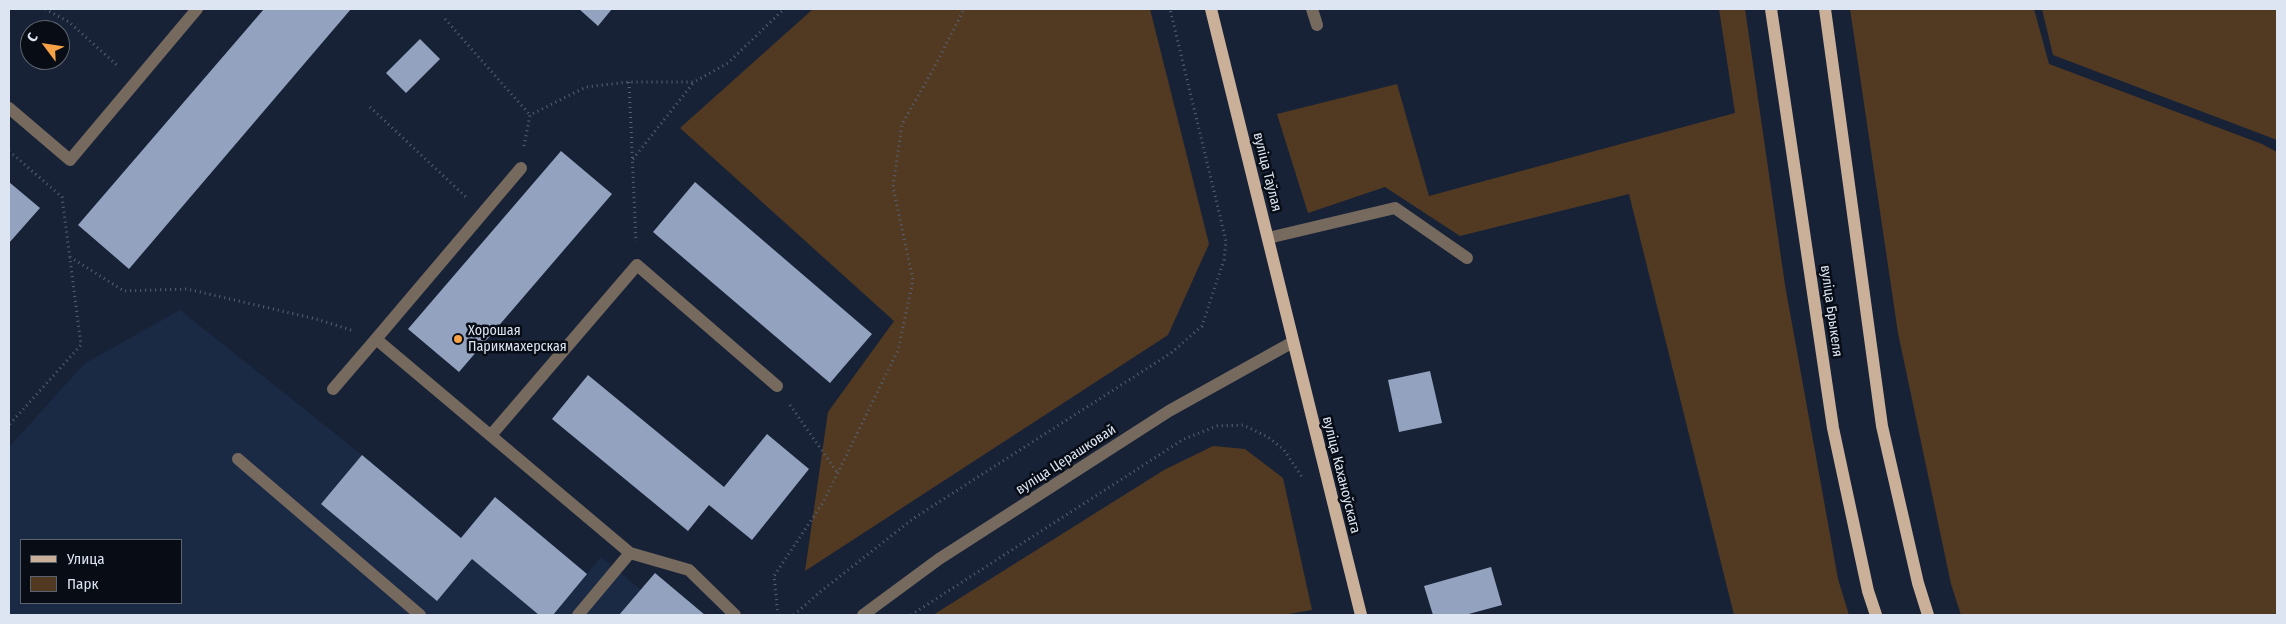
<!DOCTYPE html>
<html>
<head>
<meta charset="utf-8">
<style>
	body { margin:0 }
	#map { position:relative; width:2286px; height:624px; overflow:hidden; background:#172237; font-family:"Fira Sans Condensed",sans-serif }
	canvas { display:block }
	.frame { position:absolute; inset:0; border:10px solid #dde5f3; pointer-events:none }
	.legend { position:absolute; left:20px; top:539px; width:162px; height:65px; box-sizing:border-box; background:#070c15; border:1px solid #5d636e; margin:0; padding:6px 9px; list-style:none; font-size:15px; color:#dde5f3 }
	.legend li { display:flex; align-items:center; gap:10px; height:25px }
	.legend b { width:25px; border:1px solid #5d636e }
	.north { position:absolute; left:20px; top:20px; width:50px; height:50px; box-sizing:border-box; background:#070c15; border:1px solid #5d636e; border-radius:50%; rotate:301deg; font-size:14px; font-weight:700; line-height:20px; text-align:center; color:#dde5f3 }
	.north::after { content:''; display:block; margin:auto; width:18px; height:22px; background:#f6a247; clip-path:polygon(50% 0,100% 100%,50% 72%,0 100%) }
</style>
</head>
<body>
<div id="map">
<canvas width="2286" height="624"></canvas>
<div class="frame"></div>
<ul class="legend">
<li><b style="height:6px;background:#cab099"></b>Улица</li>
<li><b style="height:14px;background:#523a22"></b>Парк</li>
</ul>
<div class="north">С</div>
</div>
<script>
const ctx = document.querySelector('canvas').getContext('2d');
ctx.lineJoin = 'round';
function paint(path, color) { ctx.fillStyle = color; ctx.fill(path, 'evenodd'); }
const toPath = rows => new Path2D(rows.map(r => 'M' + r).join(''));
function trace(path, color, width, dash) { ctx.strokeStyle = color; ctx.lineWidth = width; ctx.lineCap = dash ? 'butt' : 'round'; ctx.setLineDash(dash || []); ctx.stroke(path); }
function label(font, color, halo, rows, align = 'center') {
  ctx.font = font + ' "Fira Sans Condensed",sans-serif'; ctx.lineWidth = 5; ctx.setLineDash([]); ctx.textBaseline = 'middle'; ctx.strokeStyle = halo; ctx.fillStyle = color; for (const [text, x, y, turn = 0] of rows) {
    ctx.save(); ctx.translate(x, y); ctx.rotate((+turn || 0) * Math.PI / 180); ctx.textAlign = isNaN(turn) ? turn : align; if (halo) ctx.strokeText(text, 0, 0); ctx.fillText(text, 0, 0); ctx.restore();
  }
}
paint(toPath([
	[180,310,362,455,461,537,495,497,587,574,601,557,641,590,655,573,705,615,9,615,9,447,84,364],
	[21,540,181,540,181,603,21,603]
]), '#1a2944');
paint(toPath([
	[813,9,1150,9,1209,244,1168,335,805,571,828,412,894,321,680,128],
	[1719,9,1745,9,1785,285,1838,579,1849,615,1734,615,1629,194,1460,236,1385,187,1308,213,1277,114,1397,84,1429,196,1735,113],
	[1850,9,2034,9,2049,64,2262,144,2277,152,2277,615,1961,615,1951,584,1898,333],
	[2042,9,2277,9,2277,140,2053,55],
	[1213,446,1245,449,1283,478,1312,610,1283,615,933,615,1164,470]
]), '#523a22');
paint(toPath([
	[264,9,351,9,129,269,78,225],
	[579,9,612,9,598,26],
	[420,39,440,59,406,93,386,73],
	[561,151,612,194,459,372,408,329],
	[9,182,40,208,9,243],
	[695,182,872,334,830,383,653,232],
	[1430,371,1442,423,1399,432,1388,380],
	[588,375,724,487,767,434,809,469,752,540,709,505,688,531,552,419],
	[362,455,461,538,495,497,587,574,553,615,539,615,472,559,437,601,321,504],
	[1491,567,1502,605,1465,615,1433,615,1424,586],
	[655,573,705,615,619,615]
]), '#93a2be');
trace(toPath([
	[45,9,69,22,119,67],
	[445,19,530,115],
	[629,82,636,242],
	[370,107,467,198],
	[524,146,530,115,586,87,629,82,694,82,728,63,784,9],
	[9,151,62,197,81,345,9,425],
	[633,159,694,82],
	[70,257,124,291,187,289,316,319,354,331],
	[790,405,837,472],
	[778,615,774,576,824,501,898,350,913,280,893,187,902,124,934,68,964,9],
	[794,615,820,592,914,518,1171,353,1202,326,1224,260,1226,241,1170,9],
	[911,615,1184,439,1217,426,1243,425,1268,437,1284,450,1302,477]
]), '#586275', 3, [1, 4]);
trace(toPath([
	[1312,9,1317,25],
	[9,108,70,160,197,9],
	[521,168,376,339,630,553,689,570,735,615],
	[1268,238,1395,208,1467,258],
	[333,389,376,339],
	[492,434,637,265,777,386],
	[238,459,420,615],
	[578,615,630,553],
	[863,615,939,559,1169,411,1293,342]
]), '#76695e', 12);
trace(toPath([
	[1211,9,1361,615],
	[1771,9,1833,428,1868,591,1876,615],
	[1825,9,1882,426,1918,583,1928,615]
]), '#cab099', 12);
for (const [x, y, r, color] of [
	[458,339,5,"#f6a247"]
]) { const dot = new Path2D(); dot.arc(x, y, r, 0, 2 * Math.PI); ctx.fillStyle = color; ctx.fill(dot); trace(dot, '#070c15', 2); }
label('14px', '#dde5f3', '#070c15', [
	["вуліца Таўлая",1267,172,76],
	["вуліца Брыкеля",1831,311,82],
	["вуліца Церашковай",1066,460,-33],
	["вуліца Каханоўскага",1341,475,76]
]);
label('14px', '#dde5f3', '#070c15', [
	["Хорошая",468,331],
	["Парикмахерская",468,347]
], 'left');
</script>
</body>
</html>
